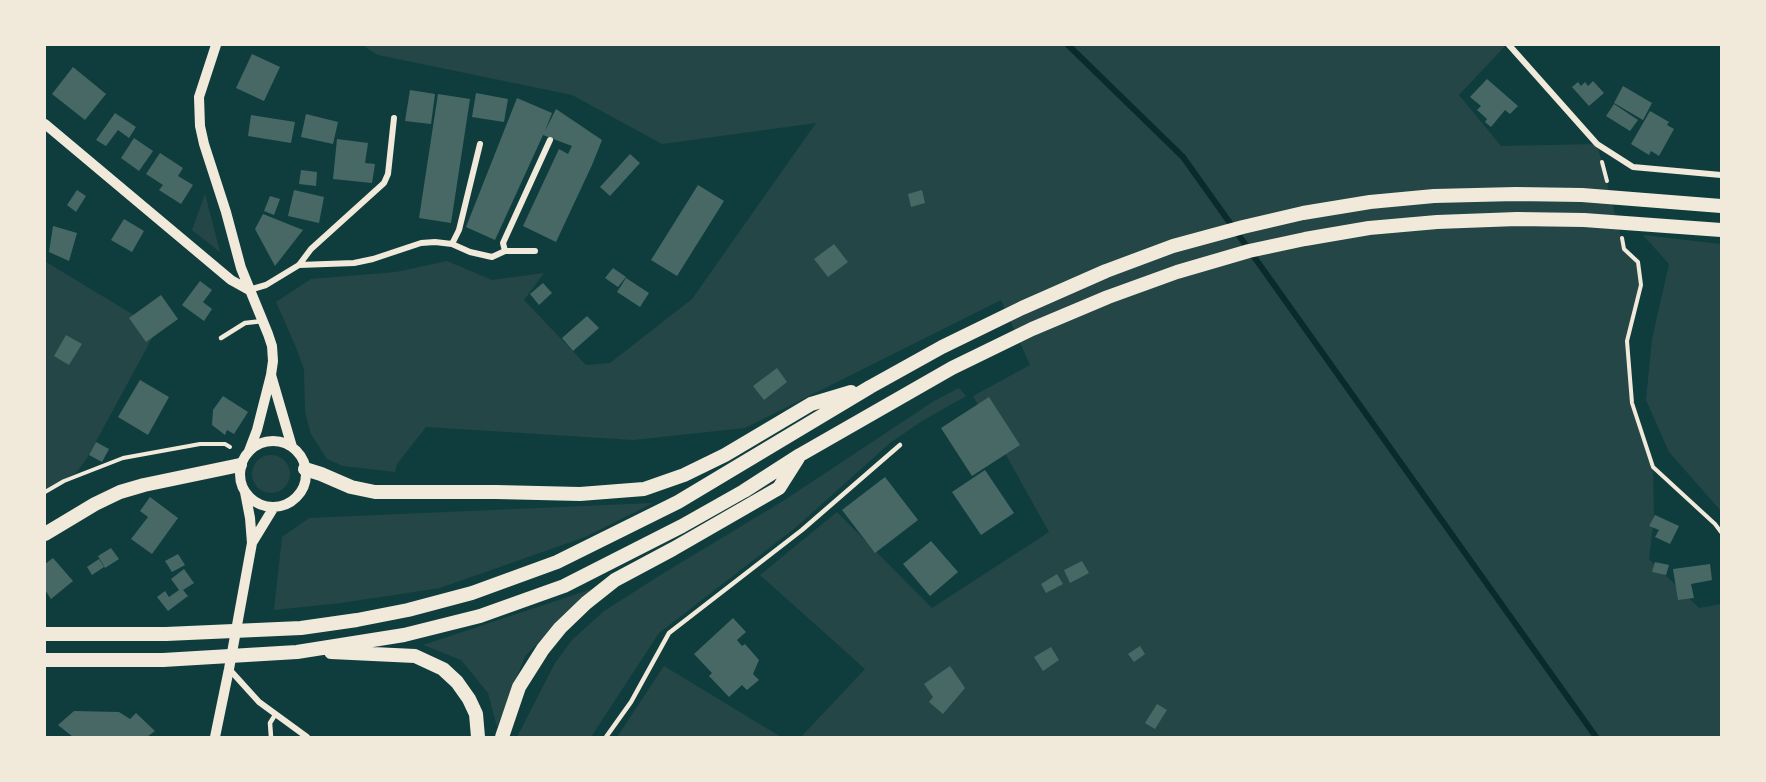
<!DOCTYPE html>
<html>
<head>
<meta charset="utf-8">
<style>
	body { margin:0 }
	#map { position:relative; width:1766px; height:782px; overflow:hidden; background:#0f3d3e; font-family:"Sofia Sans Condensed",sans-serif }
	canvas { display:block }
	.frame { position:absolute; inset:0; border:46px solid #f1e9da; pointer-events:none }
</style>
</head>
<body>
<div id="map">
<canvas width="1766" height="782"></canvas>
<div class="frame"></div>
</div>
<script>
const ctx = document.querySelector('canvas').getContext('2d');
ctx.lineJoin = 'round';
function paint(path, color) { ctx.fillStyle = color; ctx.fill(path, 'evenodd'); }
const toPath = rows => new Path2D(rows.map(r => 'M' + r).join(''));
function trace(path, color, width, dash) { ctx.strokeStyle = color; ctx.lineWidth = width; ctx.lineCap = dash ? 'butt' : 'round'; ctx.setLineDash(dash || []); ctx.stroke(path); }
paint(toPath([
	[362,45,1506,45,1459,95,1501,146,1597,144,1624,249,1638,262,1641,285,1627,341,1632,403,1653,467,1654,516,1649,559,1699,608,1721,604,1721,737,801,737,865,669,760,575,837,512,932,608,1049,532,973,396,1030,365,1001,300,745,428,633,440,426,427,397,464,395,472,343,466,327,459,311,434,305,412,304,369,295,345,276,302,311,279,396,272,447,261,492,280,544,273,524,300,586,365,610,363,692,299,816,123,662,144,572,95,378,55],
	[205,194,220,252,192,230],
	[1643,235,1721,244,1721,511,1669,452,1646,400,1652,339,1669,264],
	[46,262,157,329,87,458,76,473,45,489],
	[959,388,966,396,922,421,890,443,795,528,659,633,591,737,517,737,555,663,572,640,604,611,662,574,783,501,934,401],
	'252 474a19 19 0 1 1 38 0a19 19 0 1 1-38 0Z',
	[653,503,585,537,440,588,341,603,274,610,282,537,309,518],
	[592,589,525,656,497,727,488,693,461,660,423,645],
	[664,666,781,737,617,737]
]), '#244646');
trace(toPath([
	[1068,45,1183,157,1596,737]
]), '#0a2a2b', 6);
paint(toPath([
	[252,54,280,67,264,101,236,88],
	[73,67,106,94,85,120,52,94],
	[1487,79,1518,106,1510,114,1505,110,1491,127,1485,122,1487,119,1477,110,1481,106,1470,97],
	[1593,81,1604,93,1589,106,1572,87,1578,82,1581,86,1585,82,1588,86],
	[1623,86,1652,103,1643,120,1614,103],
	[410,90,435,94,431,124,405,121],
	[476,93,508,99,504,122,472,117],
	[438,94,470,99,451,223,419,218],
	[517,98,552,113,545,131,556,109,602,140,592,165,556,242,523,226,559,149,568,154,572,146,543,135,495,240,466,227],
	[1614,104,1638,120,1630,131,1606,116],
	[1650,111,1669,122,1667,125,1674,129,1659,156,1651,151,1649,155,1631,144],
	[115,113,136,127,129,138,118,130,106,146,96,140],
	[306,114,338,122,333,144,301,137],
	[251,115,295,122,291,143,248,136],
	[134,138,153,151,139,171,121,158],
	[337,139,368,143,365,163,375,164,372,183,333,179],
	[160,153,183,168,178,176,193,185,181,204,159,190,163,185,146,174],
	[630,154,640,163,610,196,600,187],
	[301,170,317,172,316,186,299,184],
	[698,185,724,201,677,276,651,260],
	[77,190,86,196,76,212,67,205],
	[294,190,324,197,319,223,288,216],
	[922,190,925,203,911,207,908,194],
	[270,196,280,199,274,215,264,211],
	[263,214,303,230,275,266,255,229],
	[124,219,144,231,132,252,111,240],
	[53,226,77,233,69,261,49,252],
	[834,244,848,262,828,277,814,259],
	[613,268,626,277,618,287,605,278],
	[626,278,649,293,640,307,617,292],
	[200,281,212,290,203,302,212,309,204,321,182,305],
	[543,283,552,293,539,305,530,294],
	[161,295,178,319,146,342,129,318],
	[587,316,599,328,573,351,562,338],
	[66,335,82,344,69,365,54,356],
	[777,368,787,382,764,400,753,386],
	[140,380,169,397,148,435,118,417],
	[223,396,248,412,234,434,227,430,225,435,212,425,213,410],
	[989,397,1020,445,972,476,941,428],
	[96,442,109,449,102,462,89,455],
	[985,470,1014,513,981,535,952,492],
	[885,477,918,520,875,553,842,510],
	[150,497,178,518,152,554,131,539,148,517,140,511],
	[1655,515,1679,526,1670,544,1655,537,1659,530,1649,526],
	[931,541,958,572,930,596,903,564],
	[111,548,119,559,105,568,98,556],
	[178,554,185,565,172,572,165,561],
	[53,558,73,581,51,599,45,590,45,564],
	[99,559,104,567,92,575,87,567],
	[1082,561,1089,573,1070,583,1064,570],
	[1655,562,1669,565,1666,575,1652,572],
	[1710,564,1712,580,1691,584,1694,598,1678,600,1673,569],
	[184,569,194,583,183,590,188,596,168,611,157,597,165,591,169,597,179,590,171,579],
	[1057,574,1063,584,1046,593,1041,584],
	[733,618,746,632,737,640,742,646,745,644,759,660,753,674,759,680,747,690,742,685,729,697,709,676,712,673,694,654],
	[1140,646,1145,654,1134,662,1128,654],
	[1051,647,1059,660,1043,671,1034,657],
	[950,666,965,688,943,714,929,702,933,697,924,684],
	[1157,704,1167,710,1155,729,1145,723],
	[74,711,119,712,130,719,136,713,155,731,147,737,73,737,58,725]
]), '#486865');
trace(toPath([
	[1602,162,1607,181],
	[1622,238,1624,249,1638,262,1641,285,1627,341,1632,403,1653,467,1715,524,1721,532],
	[45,492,64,481,123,458,200,444,225,444,230,447]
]), '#f1e9da', 4);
trace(toPath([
	[221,338,245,323,263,321],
	[271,737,270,723,275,715],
	[606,737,631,702,669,633,802,530,900,445]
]), '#f1e9da', 4.5);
trace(toPath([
	[1509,45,1597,144,1633,167,1721,175],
	[452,244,459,230,480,144],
	[505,251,503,243,550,140],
	[299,265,354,263,373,259,421,243,435,242,452,244,470,252,492,257,505,251,535,251],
	[249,290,266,285,299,265,311,249,384,183,388,174,394,118],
	[230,670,259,702,307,737]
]), '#f1e9da', 6);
trace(toPath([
	[216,45,199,97,200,126,204,144,226,212,241,268,268,334,272,346,273,361,271,375,257,430,249,451],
	[45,124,231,280,249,290],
	[271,375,292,447],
	'240 474a33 33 0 1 1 66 0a33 33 0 1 1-66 0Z',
	[252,543,274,507],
	[215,737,229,669,252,543,250,518,245,492]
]), '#f1e9da', 10);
trace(toPath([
	[305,469,321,474,351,487,375,492,496,492,580,494,644,489,684,475,725,455,811,404,851,392],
	[45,534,95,504,120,492,144,485,240,465],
	[45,634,166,634,301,628,357,620,408,610,472,593,557,562,678,502,870,387,942,347,1022,308,1106,271,1173,246,1243,227,1303,213,1370,202,1434,196,1516,194,1582,195,1721,206],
	[331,652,415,656,443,669,457,682,469,699,476,714,478,737],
	[45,660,163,660,297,652,404,635,480,616,564,586,682,526,744,491,800,455,952,368,1032,329,1108,297,1177,272,1249,251,1305,239,1369,228,1437,222,1517,219,1584,220,1721,230],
	[502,737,519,687,543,649,560,628,586,603,615,580,673,549,779,488,798,458]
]), '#f1e9da', 14);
</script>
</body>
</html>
